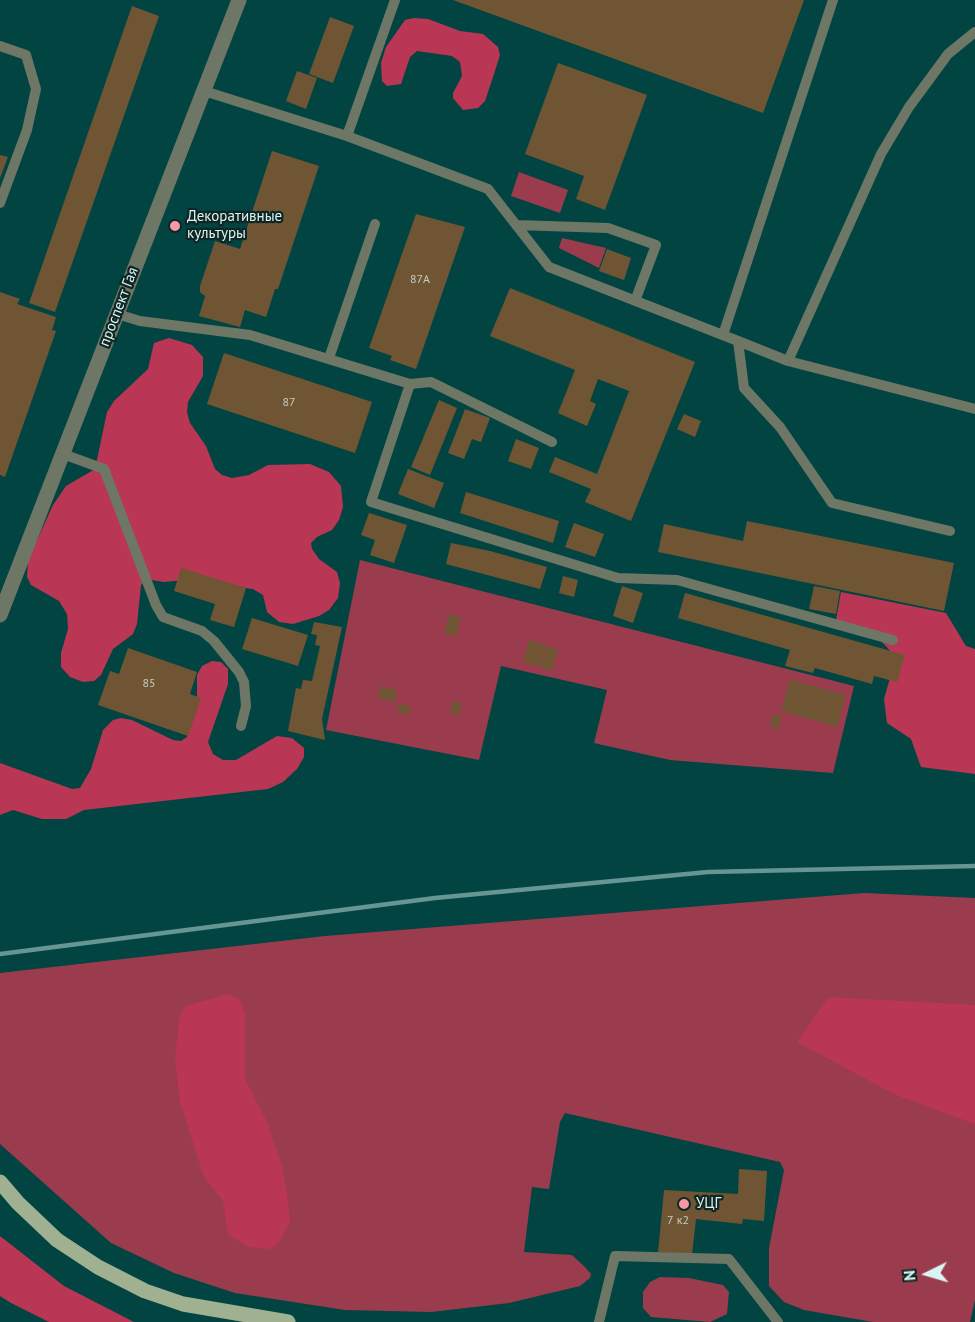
<!DOCTYPE html>
<html>
<head>
<meta charset="utf-8">
<style>
	body { margin:0 }
	#map { position:relative; width:975px; height:1322px; overflow:hidden; background:#024442; font-family:"PT Sans",sans-serif }
	canvas { display:block }
	.north { position:absolute; left:897px; top:1244px; width:60px; height:60px; -webkit-text-stroke:4px #0f2625; paint-order:stroke; rotate:265deg; font-size:16px; font-weight:700; line-height:24px; text-align:center; color:#d9f5f3 }
	.north::after { content:''; display:block; margin:auto; width:21px; height:27px; background:#d9f5f3; clip-path:polygon(50% 0,100% 100%,50% 72%,0 100%) }
</style>
</head>
<body>
<div id="map">
<canvas width="975" height="1322"></canvas>
<div class="north">N</div>
</div>
<script>
const ctx = document.querySelector('canvas').getContext('2d');
ctx.lineJoin = 'round';
function paint(path, color) { ctx.fillStyle = color; ctx.fill(path, 'evenodd'); }
const toPath = rows => new Path2D(rows.map(r => 'M' + r).join(''));
function trace(path, color, width, dash) { ctx.strokeStyle = color; ctx.lineWidth = width; ctx.lineCap = dash ? 'butt' : 'round'; ctx.setLineDash(dash || []); ctx.stroke(path); }
function label(font, color, halo, rows, align = 'center') {
  ctx.font = font + ' "PT Sans",sans-serif'; ctx.lineWidth = 4.5; ctx.setLineDash([]); ctx.textBaseline = 'middle'; ctx.strokeStyle = halo; ctx.fillStyle = color; for (const [text, x, y, turn = 0] of rows) {
    ctx.save(); ctx.translate(x, y); ctx.rotate((+turn || 0) * Math.PI / 180); ctx.textAlign = isNaN(turn) ? turn : align; if (halo) ctx.strokeText(text, 0, 0); ctx.fillText(text, 0, 0); ctx.restore();
  }
}
paint(toPath([
	[519,172,568,190,560,213,511,196],
	[562,238,606,248,599,268,559,248],
	[360,560,854,686,833,773,670,760,594,743,607,690,501,666,479,760,326,730],
	[864,893,975,898,975,1300,970,1322,873,1322,804,1310,784,1302,769,1286,769,1248,784,1170,780,1162,565,1113,560,1122,549,1189,532,1187,524,1252,572,1255,585,1267,591,1274,590,1278,580,1286,509,1303,431,1312,345,1310,235,1293,174,1273,111,1243,0,1144,0,973,325,936],
	[660,1277,689,1278,723,1285,729,1292,727,1314,710,1322,651,1317,643,1308,643,1292,650,1282]
]), '#9a3c4e');
paint(toPath([
	[414,18,428,19,460,31,483,34,498,47,500,55,494,74,485,101,478,108,463,110,453,98,453,93,462,76,460,62,452,56,417,51,410,57,401,84,387,86,382,81,381,63,386,47,405,20],
	[169,338,192,345,203,357,203,376,188,402,187,412,190,423,206,446,215,469,222,475,232,478,249,475,268,465,310,464,329,472,341,486,343,507,339,520,332,530,317,537,311,543,312,549,319,559,337,572,340,583,338,598,329,610,319,616,293,624,279,622,267,612,263,595,253,589,186,580,164,582,145,579,141,585,137,624,133,634,113,649,101,675,94,681,83,682,70,677,61,667,61,653,68,629,67,614,59,601,31,585,27,577,28,560,53,505,66,486,95,469,107,412,114,401,148,369,154,343],
	[841,592,946,613,966,646,975,649,975,774,921,767,911,739,887,723,884,699,896,657,881,641,836,620],
	[212,661,221,662,228,669,228,684,208,742,213,754,223,760,236,760,277,736,292,738,304,748,304,757,297,769,283,782,268,789,84,810,66,819,42,819,13,810,0,815,0,763,72,789,80,788,91,769,103,730,113,720,121,718,132,720,173,740,181,741,187,737,197,701,197,675,202,666],
	[229,994,240,1000,245,1014,245,1079,267,1122,282,1166,287,1193,290,1221,280,1242,270,1249,248,1247,228,1234,223,1201,204,1177,180,1102,175,1058,180,1014,189,1005],
	[829,997,975,1005,975,1124,896,1095,797,1042],
	[0,1236,64,1286,134,1322,49,1322,11,1303,0,1296]
]), '#ba3655');
paint(toPath([
	[453,0,804,0,763,113],
	[132,6,159,16,55,312,29,303],
	[330,17,354,26,333,83,309,74],
	[558,63,647,95,605,210,576,199,584,176,525,154],
	[297,71,317,78,306,109,286,101],
	[272,151,319,166,278,289,275,289,266,317,245,310,240,327,199,316,205,296,200,292,200,286,215,241,240,249],
	[0,155,8,157,0,178],
	[416,214,465,227,416,369,390,360,392,356,369,348],
	[607,249,631,258,624,280,599,271],
	[510,288,695,362,631,521,585,502,591,489,549,472,555,457,597,474,629,391,598,379,590,401,596,404,587,426,558,413,575,370,490,336],
	[0,292,20,299,17,304,56,317,52,330,56,331,5,477,0,475],
	[224,353,372,402,355,453,207,404],
	[439,400,457,408,430,475,411,467],
	[465,409,490,418,481,442,472,439,464,459,448,453],
	[684,414,701,421,695,437,677,429],
	[516,439,539,448,531,469,508,461],
	[408,469,444,483,434,508,398,494],
	[466,492,559,521,553,543,460,513],
	[369,513,407,525,394,563,370,555,375,540,361,535],
	[747,521,954,563,944,611,658,552,664,524,743,541],
	[574,523,604,534,595,557,565,547],
	[451,543,490,551,547,567,540,589,446,564],
	[181,568,246,588,234,627,210,620,215,604,174,591],
	[563,576,578,580,574,597,559,593],
	[622,586,643,593,633,623,613,616],
	[814,586,840,591,836,614,809,609],
	[685,593,905,655,897,682,874,676,872,684,815,668,813,673,785,666,790,650,678,618],
	[449,614,461,617,456,636,444,633],
	[252,618,308,635,298,666,242,649],
	[314,622,342,627,322,719,325,740,288,731,296,688,301,689,303,680,312,681,320,646,315,645,317,635,311,634],
	[529,640,546,645,540,667,523,662],
	[546,646,558,649,552,671,541,668],
	[128,648,197,672,190,694,201,698,188,736,98,705,110,671,119,674],
	[790,679,846,695,837,727,781,711],
	[381,686,397,690,395,702,378,699],
	[453,701,462,703,459,715,450,713],
	[399,704,411,706,409,715,397,712],
	[773,714,782,716,778,730,770,727],
	[739,1169,767,1171,764,1221,743,1219,742,1224,696,1219,692,1255,658,1252,664,1190,738,1194]
]), '#705534');
trace(toPath([
	[0,46,26,55,36,89,27,130,0,203],
	[204,91,347,136,488,189,549,267,738,341,744,388,780,427,832,503,950,531],
	[347,136,395,0],
	[516,225,608,228,656,245,635,301],
	[117,314,140,321,250,335,410,384,431,382,552,442],
	[723,335,833,0],
	[738,341,788,361,975,409],
	[329,358,375,224],
	[788,361,881,154,909,107,948,54,975,32],
	[410,384,371,502,618,578,677,580,893,640],
	[63,454,104,469,156,605,163,617,202,631,214,641,239,672,244,682,246,706,241,726],
	[599,1322,615,1256,729,1259,778,1322]
]), '#6e7766', 10);
trace(toPath([
	[0,615,239,0]
]), '#6e7766', 15);
trace(toPath([
	[0,1182,18,1203,57,1240,98,1267,145,1291,183,1304,288,1322]
]), '#9fb190', 15);
trace(toPath([
	[0,954,435,898,708,872,975,866]
]), '#659694', 4.5);
for (const [x, y, r, color] of [
	[175,226,6,"#f49aa6"],
	[684,1204,6,"#f49aa6"]
]) { const dot = new Path2D(); dot.arc(x, y, r, 0, 2 * Math.PI); ctx.fillStyle = color; ctx.fill(dot); trace(dot, '#0f2625', 2); }
label('12px', '#bfcdc3', null, [
	["87А",420,280],
	["87",289,403],
	["85",149,684],
	["7 к2",678,1221]
]);
label('15px', '#d9f5f3', '#0f2625', [
	["Декоративные",187,217],
	["культуры",187,234],
	["УЦГ",696,1204]
], 'left');
label('15px', '#d9f5f3', '#0f2625', [
	["проспект Гая",119,307,-69]
]);
</script>
</body>
</html>
